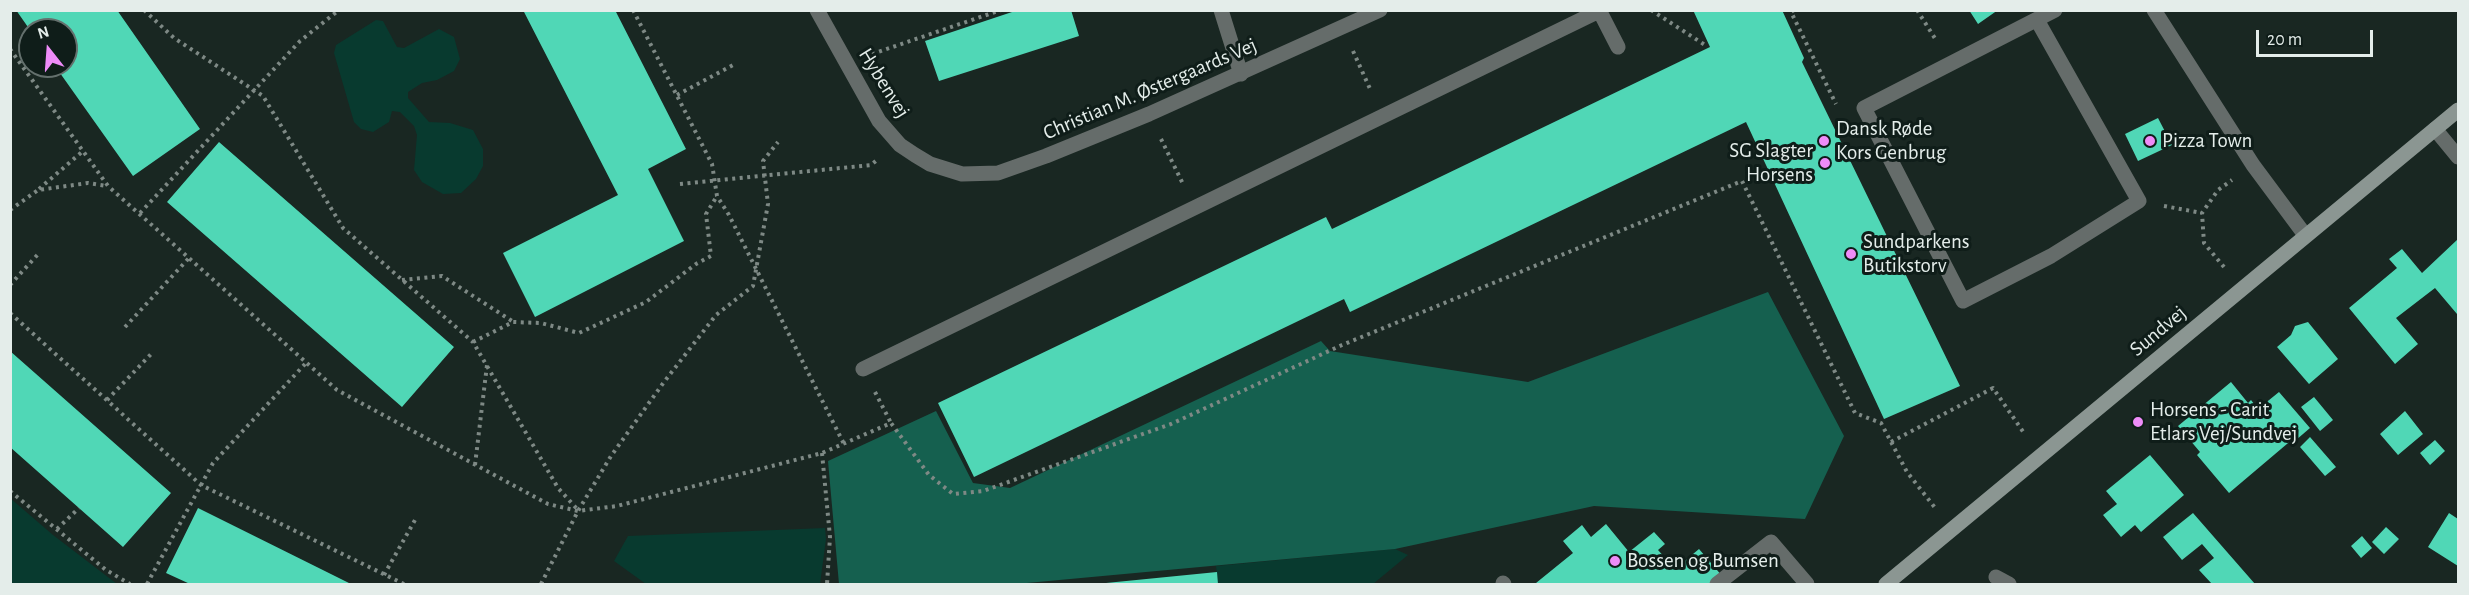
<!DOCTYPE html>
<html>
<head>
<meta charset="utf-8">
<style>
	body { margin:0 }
	#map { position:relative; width:2469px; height:595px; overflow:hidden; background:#192722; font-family:"Alegreya Sans",sans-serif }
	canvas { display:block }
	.frame { position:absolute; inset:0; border:12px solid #e4edea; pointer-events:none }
	.north { position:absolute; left:18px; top:18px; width:60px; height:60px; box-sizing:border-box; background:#0f1d19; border:2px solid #64706d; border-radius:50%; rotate:343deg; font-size:16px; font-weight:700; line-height:24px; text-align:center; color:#e4edea }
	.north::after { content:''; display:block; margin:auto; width:21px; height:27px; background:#ee8cf8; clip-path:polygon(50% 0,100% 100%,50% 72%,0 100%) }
	.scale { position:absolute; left:2256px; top:30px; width:117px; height:27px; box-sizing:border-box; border:3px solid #e4edea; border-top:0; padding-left:8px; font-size:18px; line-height:21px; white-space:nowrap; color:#e4edea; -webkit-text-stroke:4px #0f1d19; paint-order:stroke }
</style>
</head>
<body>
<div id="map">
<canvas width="2469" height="595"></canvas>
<div class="frame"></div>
<div class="north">N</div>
<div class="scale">20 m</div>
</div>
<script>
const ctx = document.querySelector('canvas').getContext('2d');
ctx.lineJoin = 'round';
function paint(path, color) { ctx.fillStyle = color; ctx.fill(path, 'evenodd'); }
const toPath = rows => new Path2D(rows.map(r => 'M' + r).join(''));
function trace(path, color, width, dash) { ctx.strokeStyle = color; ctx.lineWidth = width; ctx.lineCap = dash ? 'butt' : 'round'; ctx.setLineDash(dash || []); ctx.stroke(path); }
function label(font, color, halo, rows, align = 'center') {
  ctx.font = font + ' "Alegreya Sans",sans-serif'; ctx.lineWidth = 6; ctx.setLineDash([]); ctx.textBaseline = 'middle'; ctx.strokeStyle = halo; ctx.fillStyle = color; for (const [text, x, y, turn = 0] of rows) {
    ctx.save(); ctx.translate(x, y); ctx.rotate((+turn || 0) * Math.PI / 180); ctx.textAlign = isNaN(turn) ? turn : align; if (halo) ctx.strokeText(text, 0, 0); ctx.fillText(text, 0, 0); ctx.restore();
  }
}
paint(toPath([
	[376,20,383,21,397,47,404,48,439,29,454,37,460,59,454,71,437,80,422,83,408,92,408,98,429,122,450,123,473,130,483,149,483,166,476,179,461,193,443,194,422,182,414,170,417,135,414,126,400,112,392,111,389,122,373,132,361,129,354,122,334,53,336,45],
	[10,498,53,535,117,584,11,584],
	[825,528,826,539,820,584,646,584,614,561,628,536],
	[1395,549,1408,555,1373,584,1218,584,1216,566]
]), '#083a2f');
paint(toPath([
	[1768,292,1844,436,1805,519,1594,506,1395,549,1016,584,839,584,828,461,936,411,973,483,1010,488,1321,341,1330,351,1528,382]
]), '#15604f');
paint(toPath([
	[16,10,117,10,200,129,133,176,55,66,66,66,66,30,30,30],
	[523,10,615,10,686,149,648,169,684,241,535,317,503,253,618,195],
	[1018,10,1071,10,1079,36,939,81,925,41],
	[1693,10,1782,10,1804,58,1802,62,1960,386,1884,419,1746,122,1350,312,1344,299,974,477,938,403,1326,217,1332,229,1710,47],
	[1969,10,1998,10,1978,24],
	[2158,118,2172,145,2138,161,2125,134],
	[219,142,454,347,402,407,167,202],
	[2458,239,2458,312,2457,314,2435,288,2396,318,2418,344,2395,364,2349,308,2397,268,2389,259,2402,249,2422,273],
	[2308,322,2338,359,2309,384,2277,347,2291,335,2295,326],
	[10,351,171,493,123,547,10,447],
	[2231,382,2248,403,2251,400,2258,409,2279,392,2310,428,2296,440,2294,438,2229,493,2197,455,2200,452,2178,426],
	[2314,397,2333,420,2320,431,2301,407],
	[2405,411,2423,434,2398,455,2380,434],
	[2310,437,2336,467,2325,476,2300,447],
	[2435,440,2445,451,2430,465,2420,453],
	[2150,455,2184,495,2141,532,2135,525,2121,537,2103,515,2117,504,2106,491],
	[198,508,351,584,190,584,166,573],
	[2193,513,2255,584,2212,584,2199,570,2214,558,2202,544,2182,560,2163,537],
	[2449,513,2458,519,2458,566,2428,547],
	[1606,524,1629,552,1654,532,1665,544,1658,550,1675,569,1699,549,1729,584,1537,584,1536,583,1573,553,1563,541,1582,525,1591,537],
	[2386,527,2399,539,2384,554,2372,542],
	[2362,536,2372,548,2361,558,2351,546],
	[1217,572,1218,584,1106,584,1106,583]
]), '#50d7b6');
trace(toPath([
	[144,10,174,38,263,96,343,228,473,342,558,488,578,510],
	[633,10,712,164,717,196,729,215,844,444],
	[1651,10,1705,45],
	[1794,10,1791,12,1836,104],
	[1917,10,1936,40],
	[10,49,108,186,337,390,548,504,578,511,617,506,822,453,891,423,929,475,953,494,983,491,1171,424,1342,345,1742,181,1855,413,1881,423,1907,472,1936,509],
	[1353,51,1371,91],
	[872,54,1001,10],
	[677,95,735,64],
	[1161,139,1183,184],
	[680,184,871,165,877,160],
	[39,189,83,151],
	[2164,206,2202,213],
	[10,210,38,190,88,183,107,186],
	[140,213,300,41,339,10],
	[2224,267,2204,243,2202,213,2218,190,2232,180],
	[402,280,442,276,512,321],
	[10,285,40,252],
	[10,313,201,485,404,584],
	[125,327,189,258],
	[473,342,513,322,541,323,579,333,646,302,696,264,711,256,706,214,717,196],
	[875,392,891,423],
	[107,400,153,352],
	[1891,442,1993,388,2024,433],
	[822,453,830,537,827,584],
	[475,465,487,365],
	[10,491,106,570,130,584],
	[57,529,79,508],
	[384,575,415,520],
	[147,584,213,463,306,363],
	[541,584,578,511,611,456,664,382,716,315,753,286,768,204,763,161,778,142]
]), '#7e8985', 4, [3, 4.5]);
trace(toPath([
	[1221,10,1241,74],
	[1599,10,1618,47],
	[2037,20,2139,201,2051,256,1963,301,1864,108,2055,10],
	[863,369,1599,11],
	[1503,583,1504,584],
	[1717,584,1771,542,1807,584]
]), '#656c6a', 15);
trace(toPath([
	[817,10,879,121,900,145,915,155,930,164,962,174,998,173,1046,156,1149,114,1380,10],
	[2154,10,2253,165,2305,235],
	[2435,129,2458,157],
	[1996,577,2009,584]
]), '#656c6a', 15);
trace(toPath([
	[1886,584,2458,110]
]), '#8b9692', 15);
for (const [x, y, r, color] of [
	[1824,141,6,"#ee8cf8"],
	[2150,141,6,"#ee8cf8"],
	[1825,163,6,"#ee8cf8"],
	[1851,254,6,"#ee8cf8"],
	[2138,422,6,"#ee8cf8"],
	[1615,561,6,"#ee8cf8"]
]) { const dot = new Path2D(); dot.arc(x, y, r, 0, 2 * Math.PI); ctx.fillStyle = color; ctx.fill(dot); trace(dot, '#0f1d19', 2); }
label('21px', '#e4edea', '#0f1d19', [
	["Hybenvej",884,83,58],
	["Christian M. Østergaards Vej",1150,89,-23],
	["Sundvej",2158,331,-40]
]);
label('21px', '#e4edea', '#0f1d19', [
	["Dansk Røde",1836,129],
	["Kors Genbrug",1836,153],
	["Pizza Town",2162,141],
	["SG Slagter",1813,151,"right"],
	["Horsens",1813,175,"right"],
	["Sundparkens",1863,242],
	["Butikstorv",1863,266],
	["Horsens - Carit",2150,410],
	["Etlars Vej/Sundvej",2150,434],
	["Bossen og Bumsen",1627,561]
], 'left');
</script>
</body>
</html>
